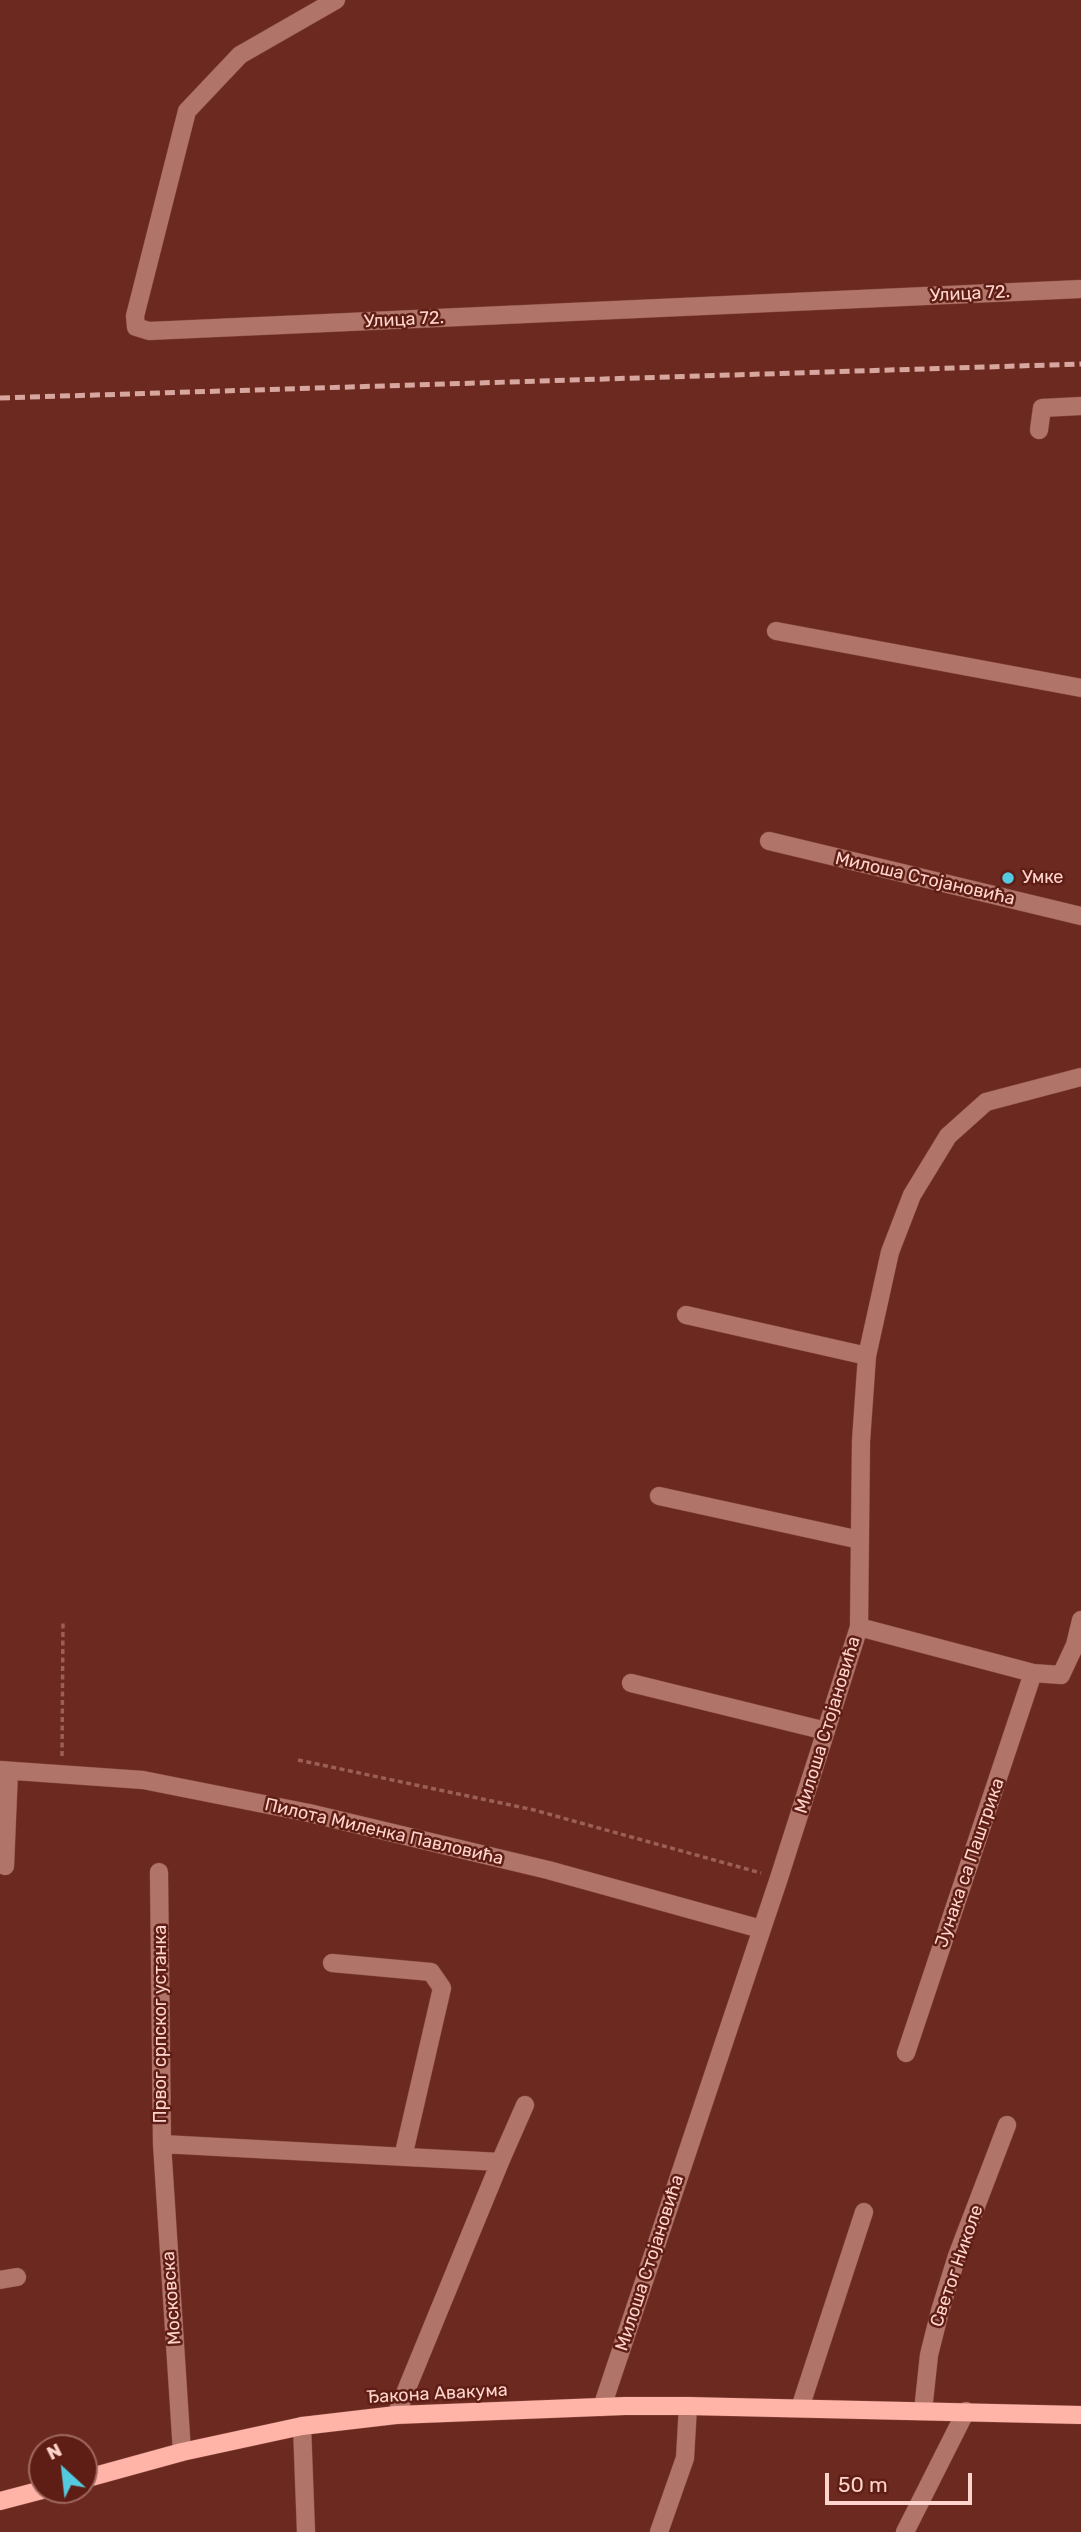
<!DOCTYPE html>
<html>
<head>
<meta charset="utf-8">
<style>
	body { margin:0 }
	#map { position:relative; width:1081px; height:2532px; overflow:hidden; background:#6b2920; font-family:Rubik,sans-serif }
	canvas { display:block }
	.north { position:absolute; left:28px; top:2434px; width:70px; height:70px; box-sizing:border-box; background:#5f1e15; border:2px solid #9f675e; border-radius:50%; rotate:333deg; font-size:19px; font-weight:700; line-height:28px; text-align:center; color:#fed4cc }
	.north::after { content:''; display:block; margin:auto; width:24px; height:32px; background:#54cade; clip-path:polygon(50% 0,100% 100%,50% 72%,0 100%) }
	.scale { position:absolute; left:825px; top:2473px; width:147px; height:32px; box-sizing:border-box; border:4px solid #fed4cc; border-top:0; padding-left:9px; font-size:21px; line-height:24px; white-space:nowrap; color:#fed4cc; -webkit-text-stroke:5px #5f1e15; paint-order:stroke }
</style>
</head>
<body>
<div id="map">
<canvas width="1081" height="2532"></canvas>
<div class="north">N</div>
<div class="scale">50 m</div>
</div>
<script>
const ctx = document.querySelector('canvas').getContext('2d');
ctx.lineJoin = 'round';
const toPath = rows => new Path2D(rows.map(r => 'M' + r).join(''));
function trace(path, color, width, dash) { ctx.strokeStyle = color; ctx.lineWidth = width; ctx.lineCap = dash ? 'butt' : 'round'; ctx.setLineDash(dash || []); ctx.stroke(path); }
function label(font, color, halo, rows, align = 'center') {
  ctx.font = font + ' Rubik,sans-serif'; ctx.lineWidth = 5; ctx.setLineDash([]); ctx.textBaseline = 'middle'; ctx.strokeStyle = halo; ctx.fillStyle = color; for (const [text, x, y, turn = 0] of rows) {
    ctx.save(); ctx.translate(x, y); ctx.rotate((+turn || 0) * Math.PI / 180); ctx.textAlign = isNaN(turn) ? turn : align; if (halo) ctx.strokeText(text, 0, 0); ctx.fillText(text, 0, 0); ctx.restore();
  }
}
const minor = toPath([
	[336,0,240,55,187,111,135,316,136,327,149,331,1081,289],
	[1039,430,1042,408,1081,406],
	[776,631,1081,688],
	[769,841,1081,916],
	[686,1315,867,1356],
	[659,1496,860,1540],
	[859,1627,1033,1673,1061,1675,1075,1645,1081,1620],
	[631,1683,826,1731],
	[0,1770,143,1780,309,1813,548,1870,761,1929],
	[5,1866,9,1771],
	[159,1872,162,2144,182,2452],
	[332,1963,431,1972,442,1988,403,2157],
	[906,2053,1033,1673],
	[162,2144,500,2162,396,2415],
	[500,2162,525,2105],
	[0,2280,17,2277],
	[602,2407,779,1878,859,1627,861,1441,867,1356,890,1252,912,1195,948,1136,986,1102,1081,1077],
	[800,2408,864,2212],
	[923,2411,929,2355,940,2311,957,2256,1007,2125],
	[302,2426,306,2532],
	[659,2532,685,2458,688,2406],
	[905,2532,966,2411]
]);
const major = toPath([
	[84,2479,182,2452,302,2426,396,2415,625,2406,688,2406,1081,2415],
	[0,2501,42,2490]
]);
trace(minor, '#85483f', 19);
trace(major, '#85483f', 19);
trace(toPath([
	[62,1756,63,1622],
	[298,1760,534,1810,761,1873]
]), '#9a5f56', 3.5, [5, 3.5]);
trace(minor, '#b17469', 18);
trace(major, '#ffb4a7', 18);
trace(toPath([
	[0,398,1081,364]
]), '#d7a79f', 5, [10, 5]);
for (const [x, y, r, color] of [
	[1008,878,7,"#54cade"]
]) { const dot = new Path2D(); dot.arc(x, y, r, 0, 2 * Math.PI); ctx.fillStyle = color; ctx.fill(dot); trace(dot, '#5f1e15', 2.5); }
label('18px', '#fed4cc', '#5f1e15', [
	["Улица 72.",970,294,-3],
	["Улица 72.",404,320,-3],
	["Милоша Стојановића",925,879,13],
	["Милоша Стојановића",828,1725,-73],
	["Пилота Миленка Павловића",384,1832,13],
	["Јунака са Паштрика",970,1863,-71],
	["Првог српског устанка",161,2024,-90],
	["Милоша Стојановића",650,2263,-72],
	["Светог Николе",957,2266,-71],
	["Московска",172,2298,-94],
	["Ђакона Авакума",437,2394,-3]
]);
label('18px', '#fed4cc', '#5f1e15', [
	["Умке",1022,878]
], 'left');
</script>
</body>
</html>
